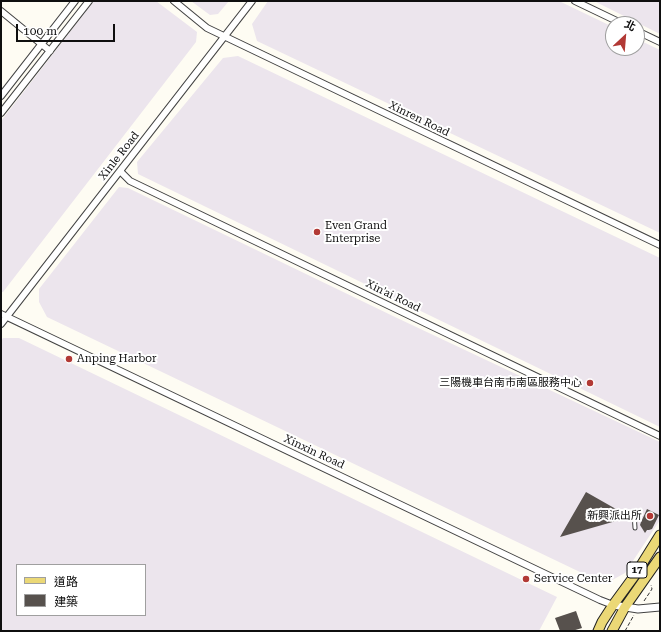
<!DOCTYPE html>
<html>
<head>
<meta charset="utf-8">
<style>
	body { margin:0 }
	#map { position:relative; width:661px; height:632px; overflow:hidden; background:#fefcf3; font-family:"Roboto Serif","Noto Sans TC",serif }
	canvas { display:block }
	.frame { position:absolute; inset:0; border:2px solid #0f0f0f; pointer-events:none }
	.legend { position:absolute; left:16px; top:564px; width:130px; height:52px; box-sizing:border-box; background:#fff; border:1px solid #9f9f9f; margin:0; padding:5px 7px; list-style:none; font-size:12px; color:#0f0f0f }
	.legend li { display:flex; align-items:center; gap:8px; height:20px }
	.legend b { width:20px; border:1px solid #9f9f9f }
	.north { position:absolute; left:605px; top:16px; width:40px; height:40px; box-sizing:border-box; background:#fff; border:1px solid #9f9f9f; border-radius:50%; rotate:26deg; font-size:11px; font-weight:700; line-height:16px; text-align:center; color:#0f0f0f }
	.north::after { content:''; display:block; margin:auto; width:14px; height:18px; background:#b23935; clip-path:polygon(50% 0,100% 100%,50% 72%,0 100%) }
	.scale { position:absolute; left:16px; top:24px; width:99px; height:18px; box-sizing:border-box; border:2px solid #0f0f0f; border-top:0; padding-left:5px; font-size:12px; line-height:14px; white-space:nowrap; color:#0f0f0f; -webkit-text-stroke:3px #fff; paint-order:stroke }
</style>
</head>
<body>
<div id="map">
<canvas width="661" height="632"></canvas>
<div class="frame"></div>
<ul class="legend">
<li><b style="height:5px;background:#ebd876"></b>道路</li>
<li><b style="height:11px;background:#57514d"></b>建築</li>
</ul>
<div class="north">北</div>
<div class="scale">100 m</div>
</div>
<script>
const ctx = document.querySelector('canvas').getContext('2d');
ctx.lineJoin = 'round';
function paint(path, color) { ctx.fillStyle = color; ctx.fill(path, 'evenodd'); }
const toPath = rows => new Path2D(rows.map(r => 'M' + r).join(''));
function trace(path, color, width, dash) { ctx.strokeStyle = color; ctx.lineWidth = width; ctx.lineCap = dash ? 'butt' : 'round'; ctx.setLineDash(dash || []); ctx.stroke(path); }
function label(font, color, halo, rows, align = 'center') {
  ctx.font = font + ' "Roboto Serif","Noto Sans TC",serif'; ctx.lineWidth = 4; ctx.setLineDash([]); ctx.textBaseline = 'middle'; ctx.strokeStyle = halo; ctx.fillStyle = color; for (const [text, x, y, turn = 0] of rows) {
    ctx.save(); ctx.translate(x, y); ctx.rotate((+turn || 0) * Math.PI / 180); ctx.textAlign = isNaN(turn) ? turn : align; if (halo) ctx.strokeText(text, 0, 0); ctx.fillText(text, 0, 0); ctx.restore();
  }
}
paint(toPath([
	[94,1,156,1,197,32,196,42,3,292,1,292,1,121],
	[191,1,229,1,218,14,210,15],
	[268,1,559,1,613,27,613,48,637,48,637,39,660,50,660,233,257,41,252,24],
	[594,1,660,1,660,34],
	[238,56,660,258,660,427,138,174,137,162,223,58],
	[119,187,128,188,395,317,660,442,660,520,625,573,605,584,47,317,39,302,39,289],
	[3,338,19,338,557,597,539,631,1,631,1,341],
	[17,565,145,565,145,615,17,615]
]), '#ece5ed');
paint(toPath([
	[586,492,630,517,560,537],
	[647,509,659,515,652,529,649,530,647,530,645,533,640,525,641,522],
	[576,611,582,628,572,631,560,631,555,618]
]), '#57514d');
const service = toPath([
	[634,513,635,528]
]);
const minor = toPath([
	[174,1,207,28,660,245],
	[575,1,623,24],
	[1,11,50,51],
	[637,31,660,42],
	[1,96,75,1],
	[1,113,89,1],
	[120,171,130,181,660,436],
	[1,314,600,600,613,605],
	[1,324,252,1]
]);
const tertiary = toPath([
	[613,605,638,609,660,607]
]);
const primary = toPath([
	[598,631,602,622,613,605,635,575,660,535],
	[612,631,625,607,660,557]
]);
trace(service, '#424242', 5);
trace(minor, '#424242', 8);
trace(tertiary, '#424242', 9);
trace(primary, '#202020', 11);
trace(toPath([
	[644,601,652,589,651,585],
	[625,631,634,615]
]), '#313131', 1, [4, 2]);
trace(service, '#fff', 3);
trace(minor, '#fff', 6);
trace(tertiary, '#fff', 7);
trace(primary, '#ebd876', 9);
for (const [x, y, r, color] of [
	[317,232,4,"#b23935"],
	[69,359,4,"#b23935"],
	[590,383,4,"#b23935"],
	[650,516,4,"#b23935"],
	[526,579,4,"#b23935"]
]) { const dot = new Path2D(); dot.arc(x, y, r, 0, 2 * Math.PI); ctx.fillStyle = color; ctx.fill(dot); trace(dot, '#fff', 1.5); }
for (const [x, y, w] of [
	[637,570,20]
]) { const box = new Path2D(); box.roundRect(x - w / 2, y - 8, w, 16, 3); ctx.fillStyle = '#fff'; ctx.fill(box); trace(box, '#0f0f0f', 1); }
label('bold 10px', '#0f0f0f', null, [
	["17",637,570]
]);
label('11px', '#0f0f0f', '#fff', [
	["Xinren Road",419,119,26],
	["Xinle Road",119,156,-52],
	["Xin'ai Road",393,296,26],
	["Xinxin Road",314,452,25]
]);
label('11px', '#0f0f0f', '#fff', [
	["Even Grand",325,226],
	["Enterprise",325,239],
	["Anping Harbor",77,359],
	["三陽機車台南市南區服務中心",582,383,"right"],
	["新興派出所",642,516,"right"],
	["Service Center",534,579]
], 'left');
</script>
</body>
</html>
